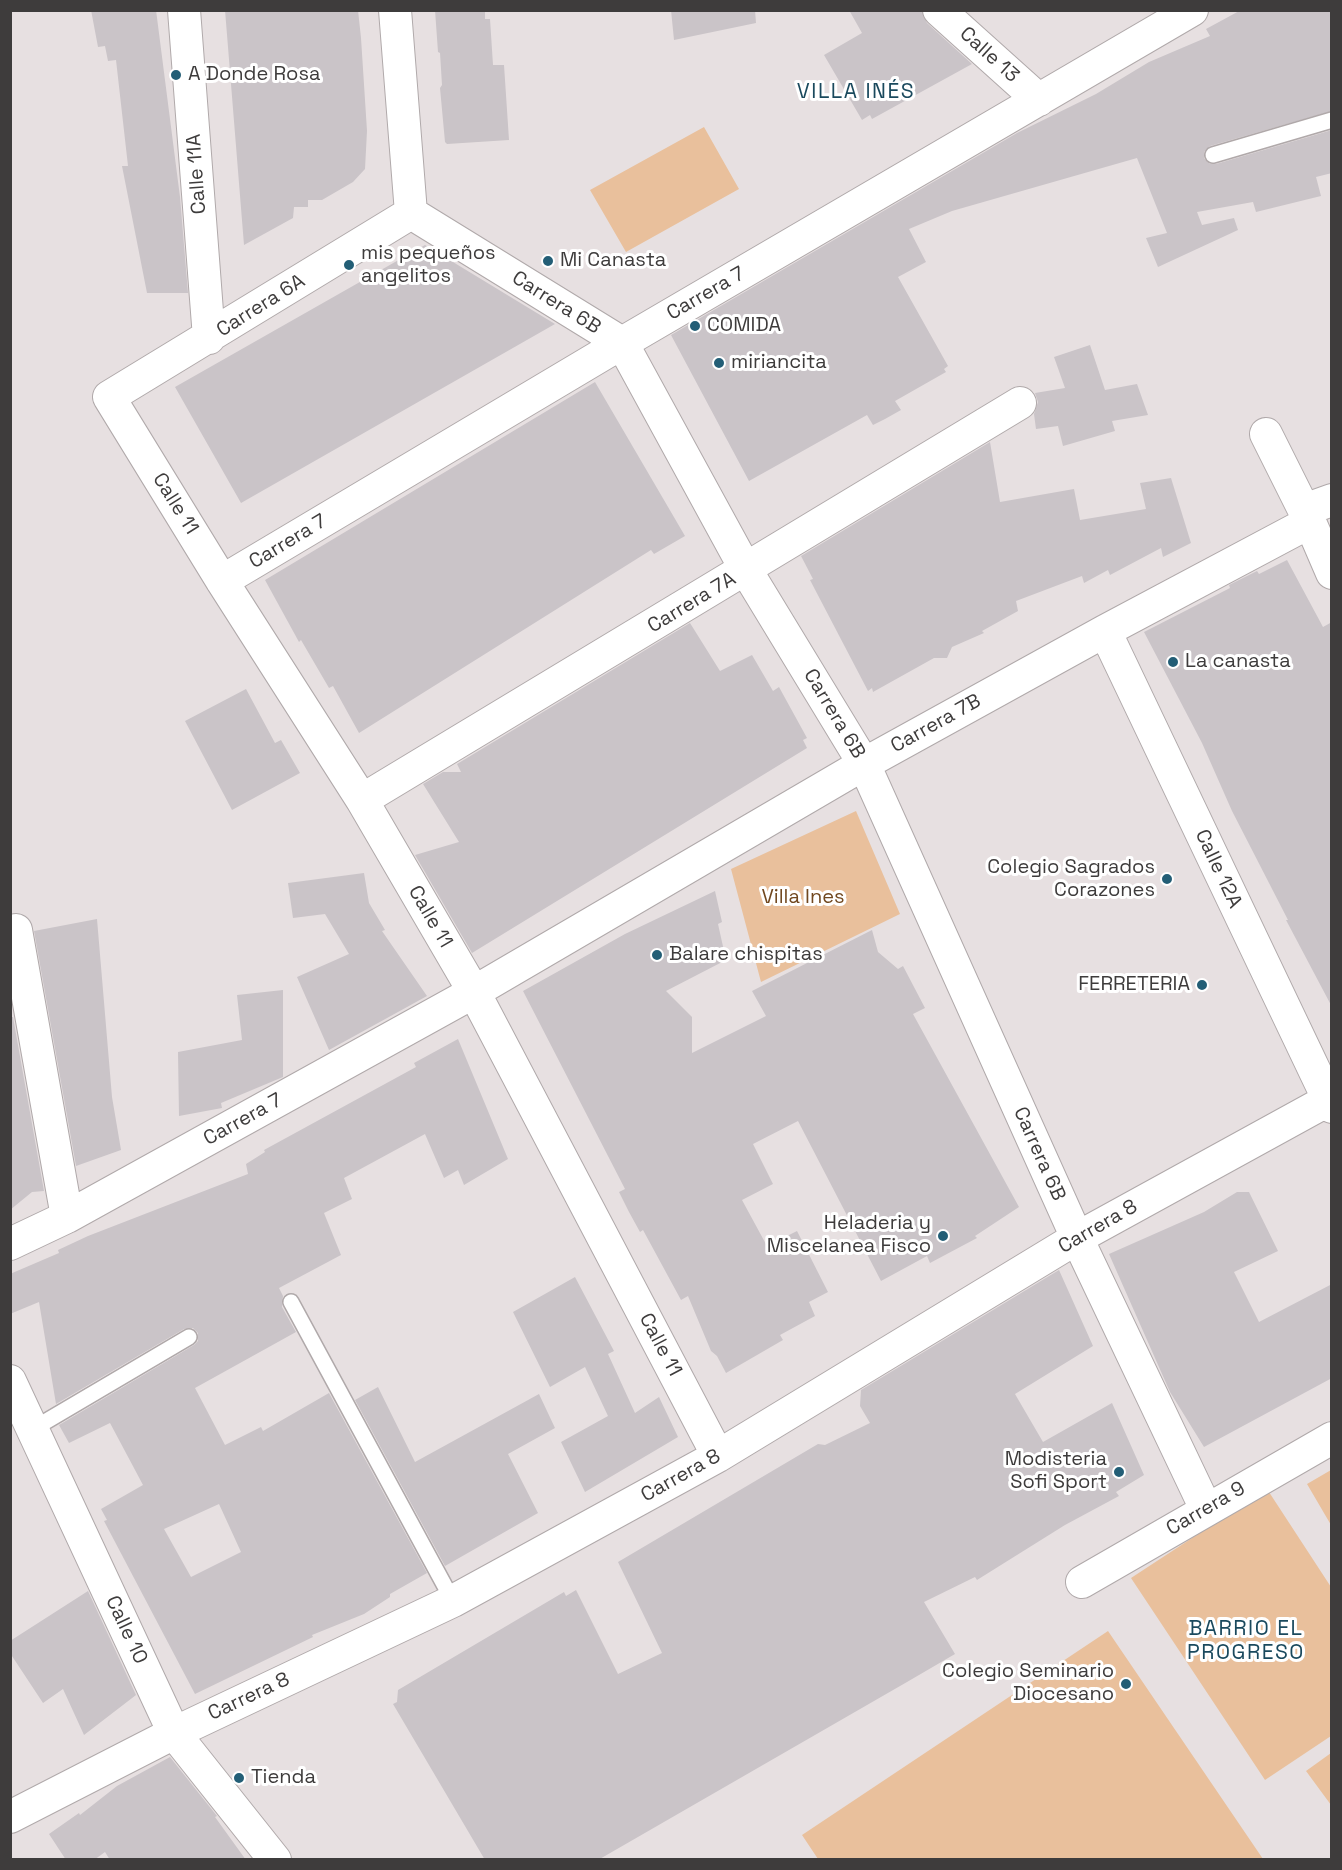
<!DOCTYPE html>
<html>
<head>
<meta charset="utf-8">
<style>
	body { margin:0 }
	#map { position:relative; width:1342px; height:1870px; overflow:hidden; background:#e7e0e1; font-family:"Space Grotesk",sans-serif }
	canvas { display:block }
	.frame { position:absolute; inset:0; border:12px solid #3e3c3c; pointer-events:none }
</style>
</head>
<body>
<div id="map">
<canvas width="1342" height="1870"></canvas>
<div class="frame"></div>
</div>
<script>
const ctx = document.querySelector('canvas').getContext('2d');
ctx.lineJoin = 'round';
function paint(path, color) { ctx.fillStyle = color; ctx.fill(path, 'evenodd'); }
const toPath = rows => new Path2D(rows.map(r => 'M' + r).join(''));
function trace(path, color, width, dash) { ctx.strokeStyle = color; ctx.lineWidth = width; ctx.lineCap = dash ? 'butt' : 'round'; ctx.setLineDash(dash || []); ctx.stroke(path); }
function label(font, color, halo, rows, align = 'center') {
  ctx.font = font + ' "Space Grotesk",sans-serif'; ctx.lineWidth = 6; ctx.setLineDash([]); ctx.textBaseline = 'middle'; ctx.strokeStyle = halo; ctx.fillStyle = color; for (const [text, x, y, turn = 0] of rows) {
    ctx.save(); ctx.translate(x, y); ctx.rotate((+turn || 0) * Math.PI / 180); ctx.textAlign = isNaN(turn) ? turn : align; if (halo) ctx.strokeText(text, 0, 0); ctx.fillText(text, 0, 0); ctx.restore();
  }
}
paint(toPath([
	[704,127,739,189,626,252,590,190],
	[856,811,900,914,761,982,731,869],
	[1331,1470,1331,1525,1307,1484],
	[1267,1489,1331,1587,1331,1736,1265,1780,1131,1578],
	[1108,1631,1263,1859,818,1859,802,1835],
	[1331,1753,1331,1805,1306,1771]
]), '#e9c09c');
paint(toPath([
	[91,10,156,10,180,197,188,293,147,293,122,166,128,166,116,60,108,61,105,46,98,47],
	[225,10,358,10,361,38,367,131,365,169,353,182,322,200,308,200,308,207,294,207,293,218,244,245],
	[435,10,485,10,485,19,490,19,493,65,504,65,509,140,447,144,445,142,440,88,442,85,440,53,438,52],
	[671,10,755,10,756,23,674,40],
	[849,10,922,10,927,23,972,64,872,119,870,115,862,120,824,55,862,33],
	[1241,10,1332,10,1332,111,1210,146,1204,152,1204,158,1210,164,1216,164,1332,130,1332,173,1316,177,1321,196,1256,212,1253,202,1197,212,1202,225,1234,218,1238,230,1158,267,1146,238,1167,233,1137,158,952,211,909,229,926,262,898,277,948,366,944,369,946,372,895,401,901,410,885,419,873,425,867,415,749,481,671,335,1017,133,1096,94,1149,62,1210,36,1206,29],
	[425,245,555,324,241,503,175,387],
	[1090,345,1105,390,1137,384,1148,415,1112,421,1115,431,1063,446,1058,426,1036,429,1034,414,1038,402,1035,393,1065,388,1054,357],
	[595,382,685,536,654,554,651,550,359,733,333,686,329,688,301,640,299,642,265,580],
	[990,442,1000,502,1074,489,1080,520,1146,509,1140,483,1171,478,1191,543,1163,557,1161,548,1110,575,1108,570,1084,583,1082,576,1016,601,1018,611,982,631,984,633,952,647,947,658,934,658,873,692,872,688,868,691,810,580,813,579,801,556],
	[1287,560,1323,627,1332,622,1332,1007,1286,920,1288,920,1232,811,1202,743,1144,632,1230,588,1229,585,1257,571,1259,574],
	[690,623,720,671,752,655,773,691,779,687,807,738,803,740,807,748,472,953,415,855,459,842,423,784,443,772,461,772,457,764],
	[246,689,275,743,281,740,300,773,232,810,185,721],
	[364,873,369,903,385,930,382,931,427,996,329,1050,297,977,349,954,325,914,293,918,288,883],
	[715,891,722,922,718,924,726,960,666,991,692,1017,692,1053,766,1016,752,991,872,930,878,952,898,969,903,966,925,1008,913,1014,1019,1207,975,1236,977,1238,930,1263,927,1256,881,1281,798,1121,753,1144,773,1184,742,1200,767,1246,797,1231,828,1292,809,1302,815,1316,780,1335,783,1340,726,1373,717,1356,711,1351,688,1296,681,1300,643,1230,640,1232,629,1212,619,1192,625,1189,523,991,625,934],
	[97,919,112,1097,121,1150,76,1166,34,931],
	[283,990,283,1077,221,1103,222,1108,179,1116,178,1052,242,1040,237,995],
	[10,1017,13,1017,44,1191,32,1192,10,1210],
	[458,1039,508,1159,464,1185,458,1170,444,1178,425,1134,344,1178,352,1199,324,1213,341,1255,279,1288,283,1296,282,1307,296,1332,195,1388,225,1445,261,1427,263,1431,329,1393,427,1573,390,1594,390,1597,364,1614,312,1635,313,1637,195,1694,104,1521,107,1520,101,1509,143,1485,110,1423,69,1443,59,1425,194,1345,198,1341,198,1333,193,1328,184,1329,56,1404,39,1302,10,1314,10,1274,59,1253,58,1250,88,1236,248,1174,246,1164,265,1152,264,1150,416,1067,414,1063],
	[219,1504,241,1552,191,1577,164,1529],
	[1237,1192,1249,1192,1278,1251,1234,1272,1259,1322,1332,1284,1332,1378,1204,1447,1170,1392,1109,1254,1204,1212],
	[1059,1270,1093,1346,1015,1394,1043,1442,1112,1403,1144,1475,1116,1492,1119,1496,1065,1525,977,1580,975,1577,924,1602,955,1654,907,1682,598,1860,485,1860,393,1704,397,1702,398,1690,564,1592,566,1596,576,1590,618,1674,662,1653,618,1562,818,1444,825,1445,870,1423,860,1406,861,1390],
	[575,1277,614,1351,608,1354,635,1413,659,1397,678,1437,585,1492,561,1442,608,1416,585,1367,550,1387,513,1312],
	[378,1387,415,1462,539,1394,555,1428,508,1454,538,1513,445,1566,355,1400],
	[88,1591,136,1695,84,1735,63,1689,43,1703,10,1653,10,1641],
	[170,1757,217,1816,215,1817,246,1860,110,1860,105,1852,94,1860,66,1860,49,1834,79,1813,80,1815,117,1786]
]), '#cac4c8');
const lane = toPath([
	[1213,155,1332,120],
	[291,1302,453,1601],
	[33,1429,189,1337]
]);
const street = toPath([
	[184,10,209,338],
	[395,10,411,213,622,343,746,570,864,764,1077,1238,1206,1509],
	[939,10,1039,100],
	[411,213,109,397,222,581,362,800,474,992,718,1456],
	[1266,434,1310,522,1332,573],
	[1304,510,1332,500],
	[222,581,622,343,1192,10],
	[1105,631,1332,1107],
	[362,800,1020,403],
	[16,930,67,1217],
	[10,1244,67,1217,474,992,864,764,1105,631,1310,522],
	[10,1381,174,1733,275,1860],
	[1082,1582,1332,1438],
	[10,1817,174,1733,453,1601,718,1456,1077,1238,1332,1098]
]);
trace(lane, '#b0a9aa', 18);
trace(street, '#b0a9aa', 34);
trace(lane, '#fff', 15);
trace(street, '#fff', 32);
for (const [x, y, r, color] of [
	[176,75,6,"#235e76"],
	[548,261,6,"#235e76"],
	[349,265,6,"#235e76"],
	[695,326,6,"#235e76"],
	[719,363,6,"#235e76"],
	[1173,662,6,"#235e76"],
	[1167,879,6,"#235e76"],
	[657,955,6,"#235e76"],
	[1202,985,6,"#235e76"],
	[943,1236,6,"#235e76"],
	[1119,1472,6,"#235e76"],
	[1126,1684,6,"#235e76"],
	[239,1778,6,"#235e76"]
]) { const dot = new Path2D(); dot.arc(x, y, r, 0, 2 * Math.PI); ctx.fillStyle = color; ctx.fill(dot); trace(dot, '#fff', 2); }
label('20px', '#3e3c3c', '#fff', [
	["Calle 13",989,55,42],
	["Calle 11A",197,174,-94],
	["Carrera 7",706,294,-30],
	["Carrera 6B",556,303,32],
	["Carrera 6A",261,306,-32],
	["Calle 11",175,504,58],
	["Carrera 7",288,542,-31],
	["Carrera 7A",692,603,-31],
	["Carrera 6B",834,714,59],
	["Carrera 7B",936,724,-29],
	["Calle 12A",1218,869,65],
	["Calle 11",430,917,60],
	["Carrera 7",243,1120,-29],
	["Carrera 6B",1039,1154,66],
	["Carrera 8",1098,1227,-30],
	["Calle 11",660,1345,62],
	["Carrera 8",681,1476,-29],
	["Carrera 9",1206,1509,-30],
	["Calle 10",126,1630,65],
	["Carrera 8",249,1697,-25]
]);
label('20px', '#3e3c3c', '#fff', [
	["A Donde Rosa",188,75],
	["mis pequeños",361,254],
	["angelitos",361,277],
	["Mi Canasta",560,261],
	["COMIDA",707,326],
	["miriancita",731,363],
	["La canasta",1185,662],
	["Colegio Sagrados",1155,868,"right"],
	["Corazones",1155,891,"right"],
	["Balare chispitas",669,955],
	["FERRETERIA",1190,985,"right"],
	["Heladeria y",931,1224,"right"],
	["Miscelanea Fisco",931,1247,"right"],
	["Modisteria",1107,1460,"right"],
	["Sofi Sport",1107,1483,"right"],
	["Colegio Seminario",1114,1672,"right"],
	["Diocesano",1114,1695,"right"],
	["Tienda",251,1778]
], 'left');
label('20px', '#71481f', '#fff', [
	["Villa Ines",803,898]
]);
ctx.letterSpacing = '1.5px';
label('21px', '#1a495d', '#fff', [
	["VILLA INÉS",856,92],
	["BARRIO EL",1246,1629],
	["PROGRESO",1246,1653]
]);
ctx.letterSpacing = '0px';
</script>
</body>
</html>
